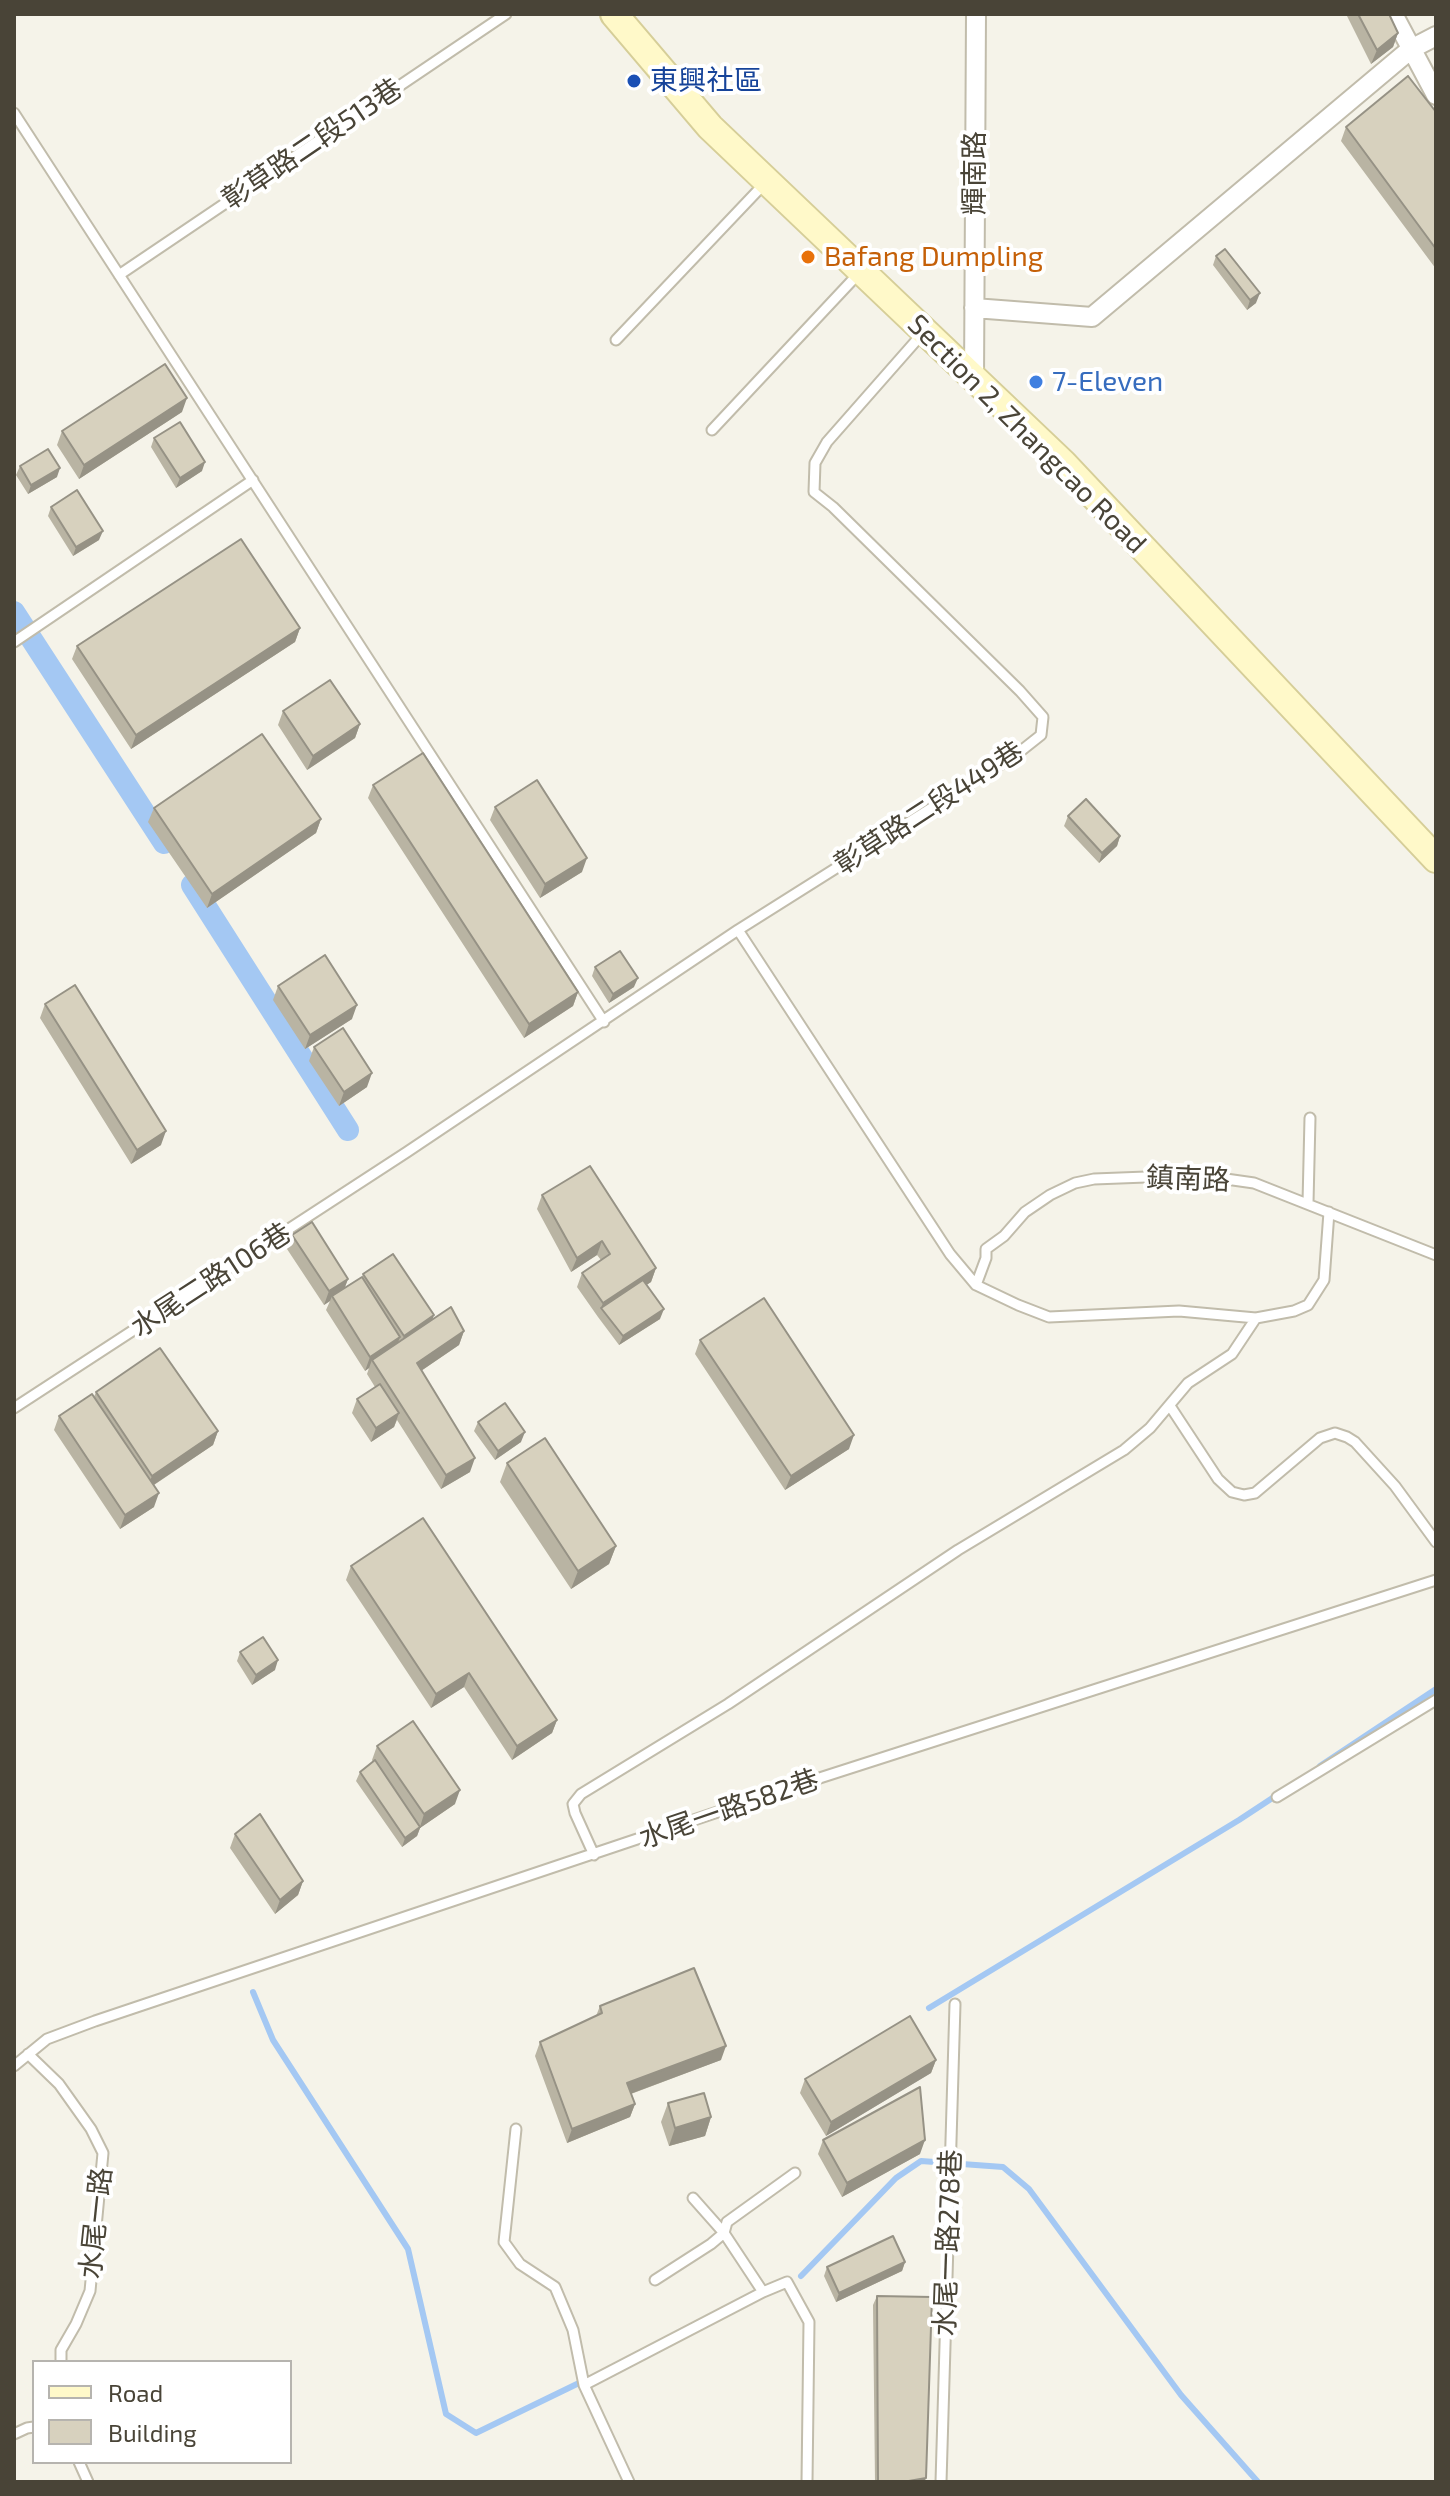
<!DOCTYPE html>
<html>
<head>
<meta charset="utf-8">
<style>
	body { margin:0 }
	#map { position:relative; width:1450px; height:2496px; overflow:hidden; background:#f5f3e9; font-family:"Exo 2",sans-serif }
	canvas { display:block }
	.frame { position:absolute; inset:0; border:16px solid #494437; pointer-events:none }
	.legend { position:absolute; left:32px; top:2360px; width:260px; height:104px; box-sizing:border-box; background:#fff; border:2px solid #b6b4af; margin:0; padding:10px 14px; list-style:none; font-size:24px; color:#494437 }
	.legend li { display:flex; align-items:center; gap:16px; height:40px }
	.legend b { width:40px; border:2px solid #b6b4af }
</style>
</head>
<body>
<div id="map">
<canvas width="1450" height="2496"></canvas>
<div class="frame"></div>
<ul class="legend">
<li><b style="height:10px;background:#fff9c9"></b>Road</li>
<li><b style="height:22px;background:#d7d1be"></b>Building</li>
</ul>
</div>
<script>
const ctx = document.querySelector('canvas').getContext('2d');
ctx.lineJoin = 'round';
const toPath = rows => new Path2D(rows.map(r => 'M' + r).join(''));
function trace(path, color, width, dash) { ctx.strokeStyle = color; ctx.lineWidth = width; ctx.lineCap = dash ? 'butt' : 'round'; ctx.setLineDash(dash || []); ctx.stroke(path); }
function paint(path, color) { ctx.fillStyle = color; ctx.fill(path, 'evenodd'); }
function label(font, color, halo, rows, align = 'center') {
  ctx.font = font + ' "Exo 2","Noto Sans TC",sans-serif'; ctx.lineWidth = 8; ctx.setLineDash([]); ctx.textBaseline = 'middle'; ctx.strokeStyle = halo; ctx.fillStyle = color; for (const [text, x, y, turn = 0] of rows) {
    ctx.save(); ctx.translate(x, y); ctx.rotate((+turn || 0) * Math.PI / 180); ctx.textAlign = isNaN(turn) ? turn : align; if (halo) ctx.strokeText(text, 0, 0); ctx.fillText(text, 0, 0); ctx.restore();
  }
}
trace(toPath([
	[1320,1766,1436,1689],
	[253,1992,273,2040,408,2249,446,2414,476,2433,579,2383],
	[929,2008,1239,1820,1277,1795],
	[801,2276,896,2178,921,2161,1003,2167,1029,2189,1181,2395,1258,2482]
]), '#a4c8f3', 6);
trace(toPath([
	[14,612,164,843],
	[192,885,348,1130]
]), '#a4c8f3', 22);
const lane = toPath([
	[14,113,604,1022],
	[119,275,506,14],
	[616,340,765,183],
	[712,430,860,272],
	[14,642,253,480],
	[738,930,950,1254,976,1285,1018,1305,1049,1317,1179,1311,1256,1318,1294,1311,1308,1305,1324,1280,1329,1212],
	[1308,1203,1310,1118],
	[976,1285,986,1258,986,1249,1004,1236,1025,1212,1050,1195,1075,1183,1094,1179,1198,1175,1254,1183,1436,1255],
	[1170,1406,1218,1479,1232,1492,1244,1495,1255,1493,1320,1438,1335,1433,1347,1437,1355,1442,1395,1486,1436,1542],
	[14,1408,407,1152,738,930,1017,754,1041,735,1043,717,1020,691,833,507,814,492,815,463,827,442,922,334],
	[1277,1797,1436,1700],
	[594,1855,575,1813,573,1804,581,1794,728,1704,958,1550,1124,1450,1150,1428,1188,1383,1232,1354,1256,1318],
	[28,2054,59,2084,91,2129,103,2153,90,2291,76,2324,61,2350,61,2362],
	[14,2066,47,2039,95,2021,804,1783,1436,1580],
	[516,2129,504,2242,520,2264,555,2287,573,2330,584,2385,629,2482],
	[693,2198,724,2233,763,2292],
	[655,2280,711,2244,724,2233,727,2222,795,2173],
	[584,2385,763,2292,787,2282,809,2322,807,2482],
	[14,2434,27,2428,34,2427],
	[79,2462,88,2482],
	[941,2482,955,2004]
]);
const street = toPath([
	[1393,14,1436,95],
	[974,308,1092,317,1411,49,1436,36],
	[974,380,976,14]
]);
const secondary = toPath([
	[614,14,710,127,1063,463,1436,859]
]);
trace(lane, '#c1bcab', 13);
trace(street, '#c1bcab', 22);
trace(secondary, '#d6ce98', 30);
trace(lane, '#fff', 9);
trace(street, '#fff', 18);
trace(secondary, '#fff9c9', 26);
paint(toPath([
	[1346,14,1389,14,1398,33,1393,47,1371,64],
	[1436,112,1436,269,1341,141,1346,127],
	[1216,256,1256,303,1247,310,1213,265],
	[182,412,79,479,57,445,62,431],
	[154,438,202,471,176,488,151,447],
	[20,466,57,477,28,494,16,475],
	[51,507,99,540,73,556,48,516],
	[300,628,295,642,131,749,72,659,77,646],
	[283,711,360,724,355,738,307,770,278,725],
	[373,785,578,992,573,1006,524,1038,368,798],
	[495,807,582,872,540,898,490,820],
	[154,808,321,819,316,833,207,908,148,822],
	[1068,816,1120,836,1117,846,1099,863,1064,826],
	[595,967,634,987,609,1003,592,976],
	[278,986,352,1019,305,1049,273,1000],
	[45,1004,161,1145,131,1164,40,1018],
	[314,1047,367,1087,339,1106,309,1061],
	[542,1195,656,1268,651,1282,646,1285,660,1319,619,1345,598,1317,577,1287,582,1273,601,1260,597,1255,571,1272,537,1209],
	[292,1235,348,1279,345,1287,362,1277,363,1274,433,1319,464,1331,459,1345,421,1371,470,1472,441,1489,397,1420,394,1427,371,1442,352,1413,357,1399,375,1387,367,1374,369,1368,365,1371,326,1310,330,1301,324,1305,287,1249],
	[700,1340,849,1449,785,1490,695,1354],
	[96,1392,218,1431,213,1445,154,1485,154,1507,120,1529,54,1430,59,1416,94,1397],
	[478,1422,521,1442,495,1460,474,1431],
	[507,1463,616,1546,609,1564,571,1589,500,1482],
	[351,1566,557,1720,552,1733,512,1760,464,1687,431,1708,346,1580],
	[240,1652,275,1670,252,1685,237,1661],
	[377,1746,455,1804,420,1828,417,1836,402,1847,356,1781,360,1772,373,1762,372,1760],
	[235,1834,303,1881,298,1895,275,1914,230,1848],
	[600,2006,721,2060,631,2094,635,2104,630,2117,567,2143,535,2056,540,2042,596,2016],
	[936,2060,931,2073,826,2136,800,2093,805,2079],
	[668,2103,711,2117,705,2136,669,2146,661,2122],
	[823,2140,920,2154,842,2197,818,2154],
	[905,2262,902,2271,836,2302,824,2276,827,2267],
	[877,2296,926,2478,924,2482,875,2482,873,2305]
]), '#b9b4a3');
paint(toPath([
	[1398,33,1393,47,1371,64,1377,50],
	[1260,293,1256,303,1247,310,1250,300],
	[187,398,182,412,79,479,84,465],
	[205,462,202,471,176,488,180,478],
	[60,468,57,477,28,494,31,485],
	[103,531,99,540,73,556,76,547],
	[300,628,295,642,131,749,136,735],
	[360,724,355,738,307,770,313,756],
	[321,819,316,833,207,908,212,894],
	[1120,836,1117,846,1099,863,1102,853],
	[587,858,582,872,540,898,545,884],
	[638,978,634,987,609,1003,613,994],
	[578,992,573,1006,524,1038,529,1024],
	[357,1005,352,1019,305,1049,310,1035],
	[372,1073,367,1087,339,1106,344,1092],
	[166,1131,161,1145,131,1164,137,1150],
	[602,1241,597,1255,571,1272,577,1258],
	[656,1268,651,1282,605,1313,601,1308,603,1303],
	[348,1279,343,1292,332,1296,330,1301,324,1305,329,1291],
	[664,1309,660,1319,619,1345,623,1336],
	[434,1315,429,1329,399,1350,404,1336],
	[464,1331,459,1345,412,1377,417,1363],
	[400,1337,395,1351,372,1360,369,1368,365,1371,370,1357],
	[399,1413,394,1427,371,1442,376,1428],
	[218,1431,213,1445,146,1490,152,1476],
	[525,1432,521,1442,495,1460,498,1451],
	[854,1435,849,1449,785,1490,791,1476],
	[475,1458,470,1472,441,1489,446,1475],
	[159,1493,154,1507,120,1529,125,1515],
	[616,1546,609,1564,571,1589,578,1571],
	[278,1660,275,1670,252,1685,256,1675],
	[469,1673,464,1687,431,1708,436,1694],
	[557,1720,552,1733,512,1760,517,1746],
	[460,1790,455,1804,420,1828,417,1836,402,1847,405,1838,420,1827,424,1814],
	[303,1881,298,1895,275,1914,280,1900],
	[726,2046,721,2060,622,2097,627,2083],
	[936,2060,931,2073,826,2136,831,2122],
	[635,2104,630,2117,567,2143,572,2129],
	[711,2117,705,2136,669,2146,675,2128],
	[925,2140,920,2154,842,2197,847,2183],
	[905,2262,902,2271,836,2302,839,2293],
	[926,2478,924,2482,903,2482]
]), '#969285');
const building = toPath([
	[1358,14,1389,14,1398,33,1377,50,1358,14],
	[1408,76,1436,112,1436,249,1346,127,1408,76],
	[1225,249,1260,293,1250,300,1216,256,1225,249],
	[165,364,187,398,84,465,62,431,165,364],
	[180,422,205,462,180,478,154,438,180,422],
	[48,449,60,468,31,485,20,466,48,449],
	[77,490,103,531,76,547,51,507,77,490],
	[241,539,300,628,136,735,77,646,241,539],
	[330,680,360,724,313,756,283,711,330,680],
	[262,734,321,819,212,894,154,808,262,734],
	[423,753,578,992,529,1024,373,785,423,753],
	[537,780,587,858,545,884,495,807,537,780],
	[1086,799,1120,836,1102,853,1068,816,1086,799],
	[620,951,638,978,613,994,595,967,620,951],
	[325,955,357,1005,310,1035,278,986,325,955],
	[75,985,166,1131,137,1150,45,1004,75,985],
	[343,1028,372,1073,344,1092,314,1047,343,1028],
	[590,1166,656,1268,603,1303,582,1273,610,1254,602,1241,577,1258,542,1195,590,1166],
	[312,1222,348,1279,329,1291,292,1235,312,1222],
	[393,1254,434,1315,404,1336,363,1274,393,1254],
	[362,1277,400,1337,370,1357,332,1296,362,1277],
	[643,1280,664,1309,623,1336,601,1308,643,1280],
	[764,1298,854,1435,791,1476,700,1340,764,1298],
	[451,1307,464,1331,417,1363,475,1458,446,1475,372,1360,451,1307],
	[160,1348,218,1431,152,1476,96,1392,160,1348],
	[380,1384,399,1413,376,1428,357,1399,380,1384],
	[92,1394,159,1493,125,1515,59,1416,92,1394],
	[505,1403,525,1432,498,1451,478,1422,505,1403],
	[545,1438,616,1546,578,1571,507,1463,545,1438],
	[423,1518,557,1720,517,1746,469,1673,436,1694,351,1566,423,1518],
	[263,1637,278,1660,256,1675,240,1652,263,1637],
	[413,1721,460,1790,424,1814,377,1746,413,1721],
	[375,1760,420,1827,405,1838,360,1772,375,1760],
	[260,1814,303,1881,280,1900,235,1834,260,1814],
	[694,1968,726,2046,627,2083,635,2104,572,2129,540,2042,602,2013,600,2006,694,1968],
	[910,2016,936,2060,831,2122,805,2079,910,2016],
	[920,2087,925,2140,847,2183,823,2140,920,2087],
	[704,2093,711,2117,675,2128,668,2103,704,2093],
	[893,2236,905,2262,839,2293,827,2267,893,2236],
	[877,2296,932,2297,926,2478,903,2482,878,2482,877,2296]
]);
paint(building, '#d7d1be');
trace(building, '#969285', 2);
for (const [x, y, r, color] of [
	[634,81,8,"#1a4fb4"],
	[808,257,8,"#e8710a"],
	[1036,382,8,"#3f7fe0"]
]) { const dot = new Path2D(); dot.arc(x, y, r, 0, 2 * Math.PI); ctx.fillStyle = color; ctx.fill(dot); trace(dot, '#fff', 3); }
label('28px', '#164399', '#fff', [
	["東興社區",650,81]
], 'left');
label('28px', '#494437', '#fff', [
	["彰草路二段513巷",312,144,-34],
	["輝南路",975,173,-90],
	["Section 2, Zhangcao Road",1027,434,45],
	["彰草路二段449巷",929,808,-33],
	["鎮南路",1188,1179,2],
	["水尾二路106巷",211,1280,-33],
	["水尾一路582巷",729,1809,-19],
	["水尾一路",96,2223,-84],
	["水尾一路278巷",948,2243,-88]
]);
label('28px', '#c56008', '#fff', [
	["Bafang Dumpling",824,257]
], 'left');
label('28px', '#366cbe', '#fff', [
	["7-Eleven",1052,382]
], 'left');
</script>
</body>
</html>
